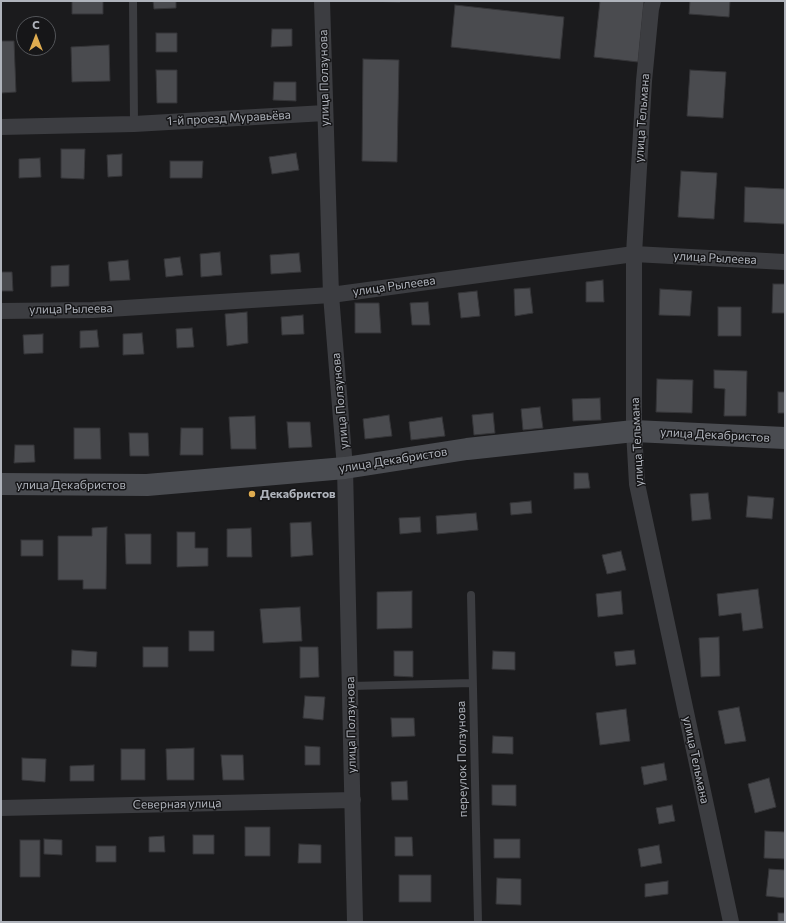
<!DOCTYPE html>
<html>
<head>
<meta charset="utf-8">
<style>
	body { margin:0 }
	#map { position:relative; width:786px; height:923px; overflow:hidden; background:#1b1b1d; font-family:Commissioner,sans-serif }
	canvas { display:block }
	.frame { position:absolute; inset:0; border:2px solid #afb3bb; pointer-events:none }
	.north { position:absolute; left:16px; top:16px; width:40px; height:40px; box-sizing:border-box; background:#161618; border:1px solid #535559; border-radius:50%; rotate:0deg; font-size:11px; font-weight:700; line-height:16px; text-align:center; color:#afb3bb }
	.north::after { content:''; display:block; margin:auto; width:14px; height:18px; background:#dfac50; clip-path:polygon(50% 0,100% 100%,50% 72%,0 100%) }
</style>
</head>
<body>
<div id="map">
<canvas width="786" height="923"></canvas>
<div class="frame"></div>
<div class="north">С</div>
</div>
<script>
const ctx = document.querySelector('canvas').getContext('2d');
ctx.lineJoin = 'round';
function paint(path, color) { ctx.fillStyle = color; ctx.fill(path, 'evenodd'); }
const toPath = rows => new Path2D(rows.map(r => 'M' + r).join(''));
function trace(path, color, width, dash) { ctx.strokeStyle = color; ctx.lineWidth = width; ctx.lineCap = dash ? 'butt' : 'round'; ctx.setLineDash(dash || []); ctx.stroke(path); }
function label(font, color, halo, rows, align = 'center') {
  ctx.font = font + ' Commissioner,sans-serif'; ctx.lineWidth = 3; ctx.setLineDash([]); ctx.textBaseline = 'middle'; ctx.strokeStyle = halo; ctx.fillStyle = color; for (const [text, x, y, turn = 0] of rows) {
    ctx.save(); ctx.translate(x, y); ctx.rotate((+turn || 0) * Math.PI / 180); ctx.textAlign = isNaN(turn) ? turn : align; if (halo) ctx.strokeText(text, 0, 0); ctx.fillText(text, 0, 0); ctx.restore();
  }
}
const building = toPath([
	[72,1,103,1,103,14,72,14,72,1],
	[153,1,176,1,176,8,154,9,153,1],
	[364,1,400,1,400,2,364,1],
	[600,1,644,1,638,62,594,57,600,1],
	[690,1,730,1,729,17,689,14,690,1],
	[455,5,564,17,560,59,451,47,455,5],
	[272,29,292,29,292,46,271,47,272,29],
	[156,33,177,33,177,52,156,52,156,33],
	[1,41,14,41,16,92,1,93,1,41],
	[109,45,110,81,72,82,71,47,109,45],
	[363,59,399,60,397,162,362,161,363,59],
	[156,70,177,70,177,103,157,103,156,70],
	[690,70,726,72,723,118,687,116,690,70],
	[274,82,296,82,296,101,273,100,274,82],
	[61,149,85,149,84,179,61,178,61,149],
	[296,153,299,170,272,174,269,157,296,153],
	[122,154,122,176,108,177,107,155,122,154],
	[40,158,41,177,19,178,19,159,40,158],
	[170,161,203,161,202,178,170,178,170,161],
	[681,171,717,173,714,219,678,217,681,171],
	[745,187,785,189,785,224,744,222,745,187],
	[220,252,222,275,201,277,200,254,220,252],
	[299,253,301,272,271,274,270,255,299,253],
	[180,257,183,275,166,277,164,259,180,257],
	[128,260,130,280,110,281,108,262,128,260],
	[69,265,69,286,51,287,51,266,69,265],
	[1,272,12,272,13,291,1,291,1,272],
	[603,280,604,302,586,302,586,282,603,280],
	[773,284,785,284,785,313,772,313,773,284],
	[530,288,533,313,515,316,514,289,530,288],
	[660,289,692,291,690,316,659,315,660,289],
	[477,291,480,316,461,318,458,293,477,291],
	[428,302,430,325,412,325,410,303,428,302],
	[355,303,379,303,381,333,355,333,355,303],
	[718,307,741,307,741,336,718,336,718,307],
	[247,312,248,343,227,346,225,314,247,312],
	[303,315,304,334,282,335,281,317,303,315],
	[192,328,194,347,177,348,176,329,192,328],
	[97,330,99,347,80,348,80,331,97,330],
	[142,333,144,354,123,355,123,334,142,333],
	[43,334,43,353,24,354,23,335,43,334],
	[714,370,747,371,746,416,724,416,725,389,714,388,714,370],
	[657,379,693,380,692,413,656,412,657,379],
	[778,392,785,392,785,413,778,413,778,392],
	[600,398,601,420,573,421,572,399,600,398],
	[540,407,543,428,523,430,521,409,540,407],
	[493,413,495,433,474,435,472,415,493,413],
	[389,415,392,436,365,439,363,419,389,415],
	[255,416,256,449,231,449,229,417,255,416],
	[442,417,445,436,411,440,409,422,442,417],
	[287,422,310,422,312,447,289,448,287,422],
	[74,428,100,428,101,459,74,459,74,428],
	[181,428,203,428,203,455,180,455,181,428],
	[129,433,148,433,149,456,130,456,129,433],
	[15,445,34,445,35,462,14,463,15,445],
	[574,473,588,473,590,488,574,489,574,473],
	[708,493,711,519,692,521,690,494,708,493],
	[748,496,774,498,772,519,746,517,748,496],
	[531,501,532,513,511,515,510,503,531,501],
	[476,513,478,530,437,534,436,516,476,513],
	[420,517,421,532,400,534,399,518,420,517],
	[311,522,313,555,291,557,290,523,311,522],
	[107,527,106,589,83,589,83,580,58,580,58,536,92,536,92,528,107,527],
	[251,528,252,557,227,557,227,529,251,528],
	[177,532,195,532,195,548,208,548,208,566,177,567,177,532],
	[125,534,151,534,151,564,126,564,125,534],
	[21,540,43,540,43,556,21,556,21,540],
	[621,551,626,570,607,574,602,555,621,551],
	[758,589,763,628,743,631,741,613,719,616,717,594,758,589],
	[412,591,412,628,377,629,377,592,412,591],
	[621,591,623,614,598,617,596,594,621,591],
	[300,607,302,641,263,643,260,609,300,607],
	[189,631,214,631,214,651,189,651,189,631],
	[719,637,720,676,701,677,699,638,719,637],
	[143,647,168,647,168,667,143,667,143,647],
	[300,647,318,647,319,677,300,678,300,647],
	[72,650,97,652,96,667,71,666,72,650],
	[634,650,636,664,616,666,614,652,634,650],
	[394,651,413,651,413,677,394,676,394,651],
	[493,651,515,652,515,670,492,669,493,651],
	[305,696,325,697,323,720,303,718,305,696],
	[739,707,746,741,725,744,718,711,739,707],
	[626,709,630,741,600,745,596,713,626,709],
	[391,718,414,718,415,736,392,737,391,718],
	[493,736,513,737,513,754,492,753,493,736],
	[305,746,320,747,320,765,305,765,305,746],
	[194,748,194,780,167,780,166,749,194,748],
	[121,749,145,749,145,780,121,780,121,749],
	[221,755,243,755,244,780,223,780,221,755],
	[22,758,46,759,45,782,22,780,22,758],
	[664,763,667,780,644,785,641,767,664,763],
	[94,765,94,781,70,781,70,766,94,765],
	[769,778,776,807,755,813,748,784,769,778],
	[407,781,408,800,392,800,391,782,407,781],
	[492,785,516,785,516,806,492,805,492,785],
	[672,805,675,821,659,824,656,808,672,805],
	[245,827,270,827,270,856,245,856,245,827],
	[765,831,785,832,785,859,764,858,765,831],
	[193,835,214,835,214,854,193,854,193,835],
	[164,836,165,852,149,852,149,837,164,836],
	[395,837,412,837,413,856,395,856,395,837],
	[44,839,62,840,62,855,44,854,44,839],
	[494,839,520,839,520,858,494,858,494,839],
	[20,840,40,840,40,877,20,877,20,840],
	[299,844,321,845,321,863,298,863,299,844],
	[659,845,662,863,641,867,638,849,659,845],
	[96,846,116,846,116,862,96,862,96,846],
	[769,869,785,870,785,898,766,896,769,869],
	[399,875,431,875,431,902,399,902,399,875],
	[497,878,521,879,521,905,496,904,497,878],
	[668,881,668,894,645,897,645,884,668,881],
	[778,913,785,913,785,922,778,922,778,913]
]);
paint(building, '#4a4b4f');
trace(building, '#353538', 1);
trace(toPath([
	[133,1,134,124],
	[471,595,478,922],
	[351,686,472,683]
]), '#3c3d41', 8);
trace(toPath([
	[322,1,331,295,345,468,355,922],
	[653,1,651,9,644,81,634,254,634,431,637,484,731,922],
	[1,127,134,124,325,113],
	[1,311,93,310,331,295,634,254,785,262],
	[1,808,353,800]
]), '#3c3d41', 16);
trace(toPath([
	[1,484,147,485,345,468,467,449,634,431,785,438]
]), '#4a4c51', 22);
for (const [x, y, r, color] of [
	[252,494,4,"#dfac50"]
]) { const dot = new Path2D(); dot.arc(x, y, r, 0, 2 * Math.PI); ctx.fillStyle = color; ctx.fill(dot); trace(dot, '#161618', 1.5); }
label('12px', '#afb3bb', '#161618', [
	["улица Ползунова",324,78,-91],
	["1-й проезд Муравьёва",229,118,-3],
	["улица Тельмана",642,118,-86],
	["улица Рылеева",715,258,3],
	["улица Рылеева",394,286,-8],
	["улица Рылеева",71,309,-1],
	["улица Ползунова",340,401,-95],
	["улица Декабристов",715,435,3],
	["улица Тельмана",637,442,-93],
	["улица Декабристов",393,460,-9],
	["улица Декабристов",71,485],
	["улица Ползунова",351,725,-91],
	["переулок Ползунова",462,759,-91],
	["улица Тельмана",696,760,78],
	["Северная улица",177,804,-1]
]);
label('bold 12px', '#afb3bb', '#161618', [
	["Декабристов",260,494]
], 'left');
</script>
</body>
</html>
